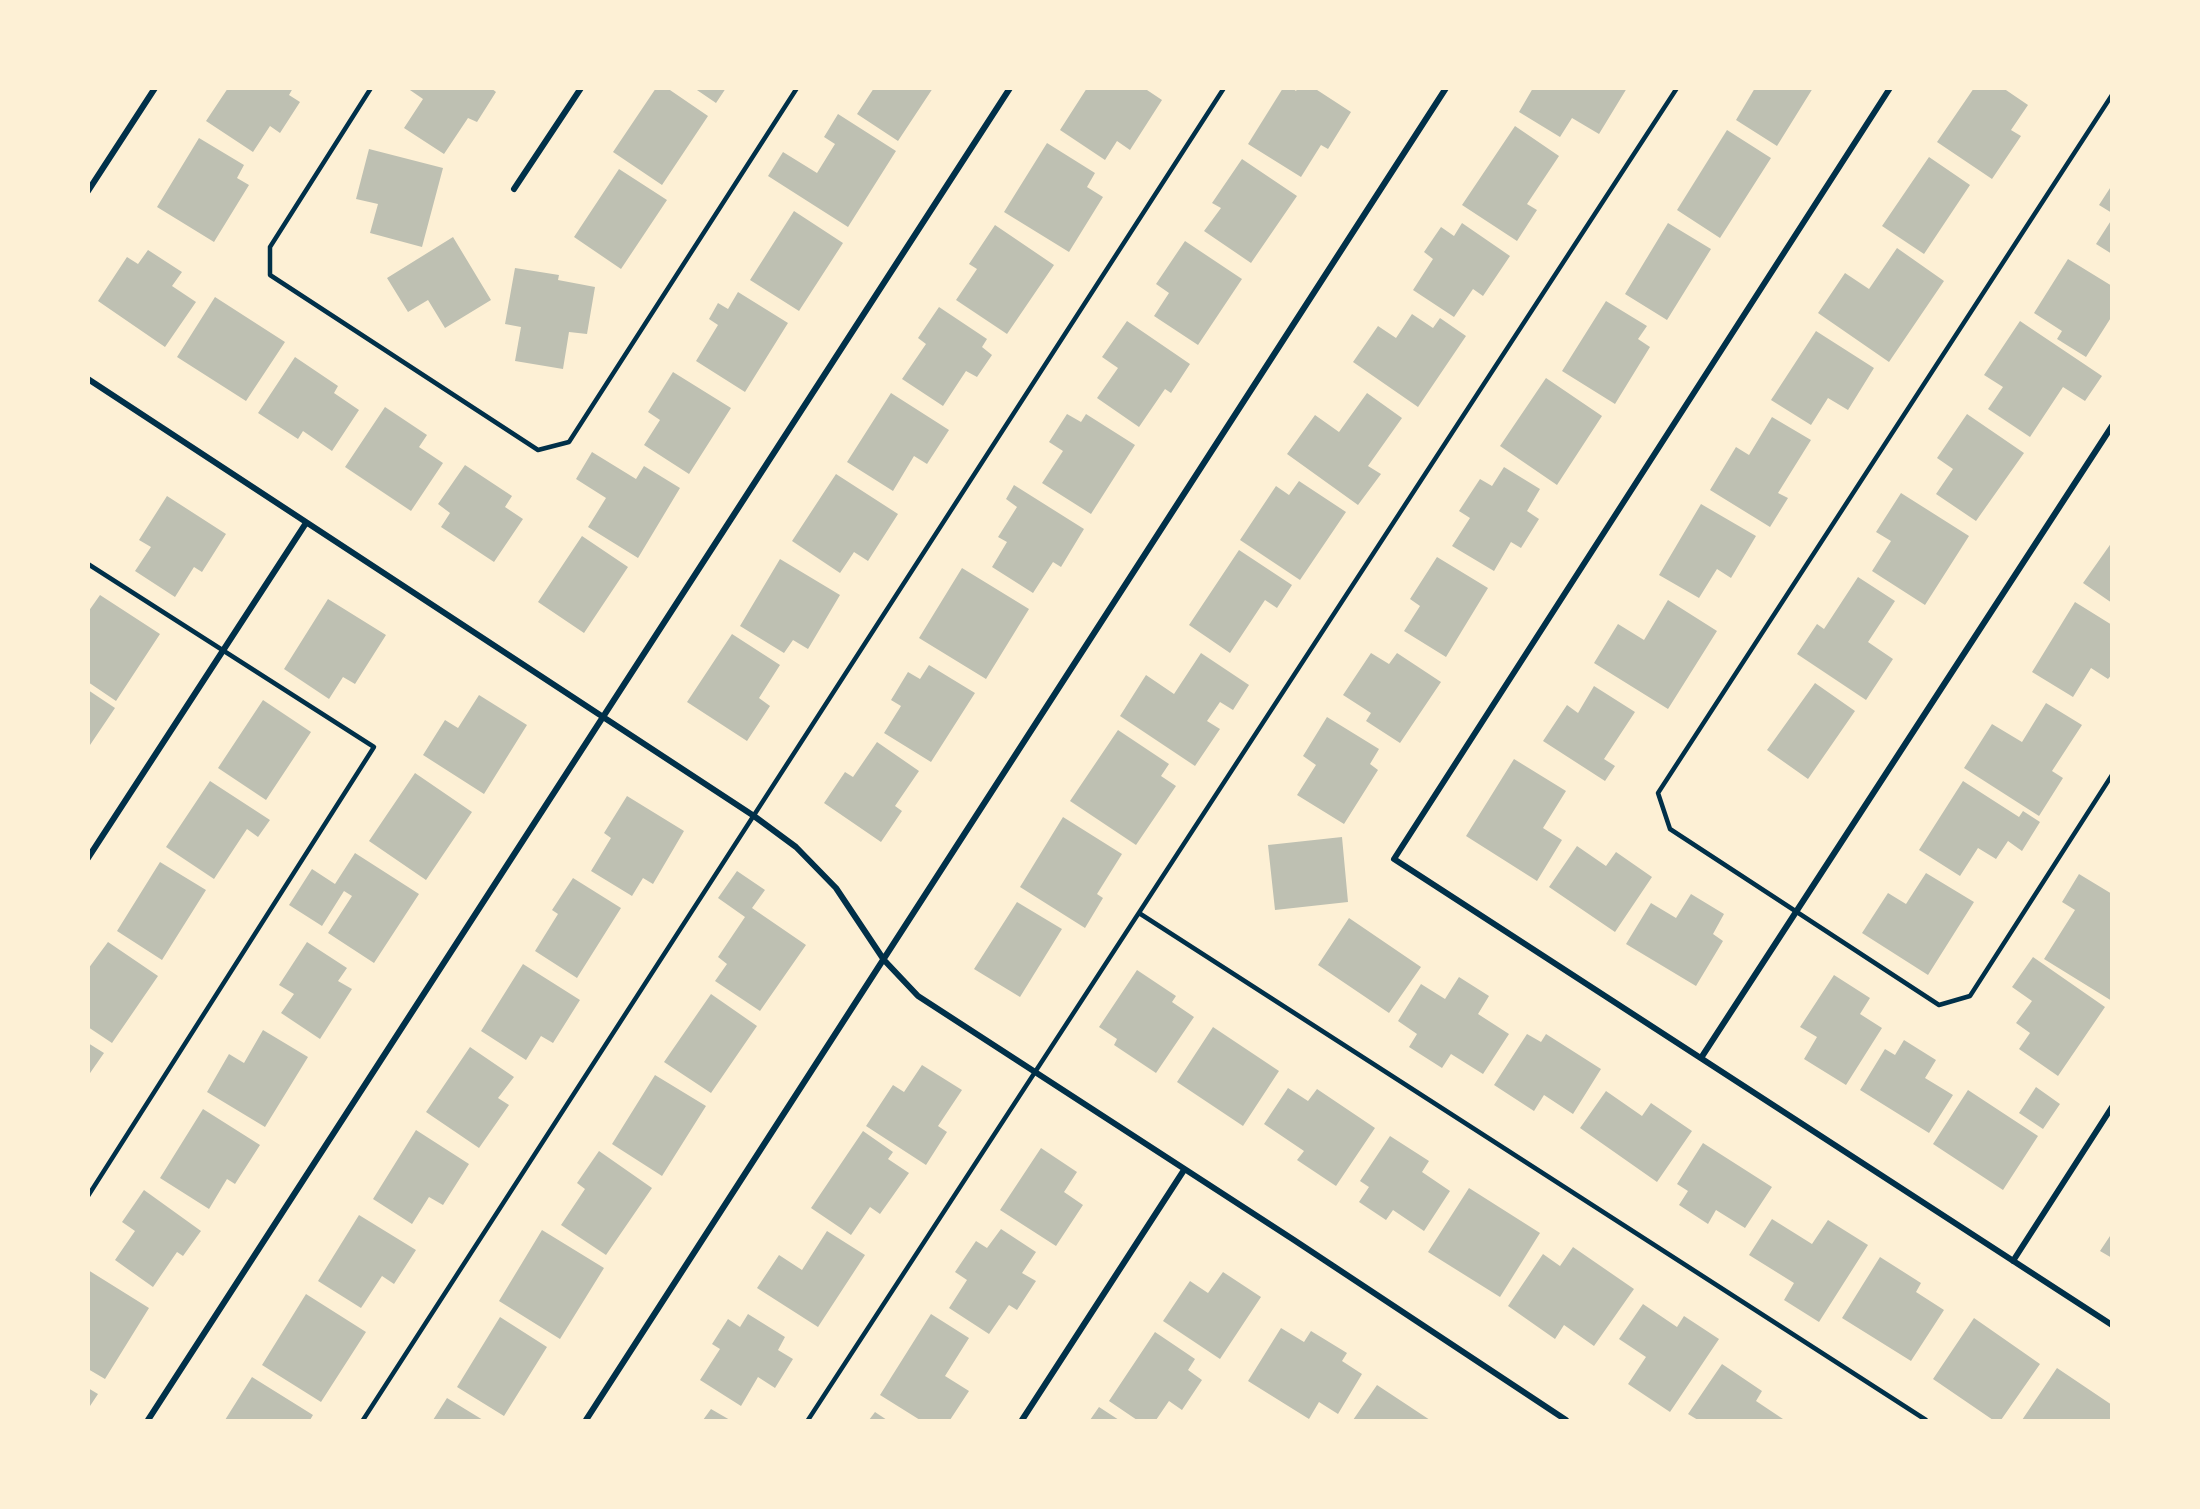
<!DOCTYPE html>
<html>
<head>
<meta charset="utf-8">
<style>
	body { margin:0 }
	#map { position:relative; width:2200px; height:1509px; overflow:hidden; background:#fdf0d5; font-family:Lora,serif }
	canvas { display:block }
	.frame { position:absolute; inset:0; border:90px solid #fdf0d5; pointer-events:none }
</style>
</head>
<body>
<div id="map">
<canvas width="2200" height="1509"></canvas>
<div class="frame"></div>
</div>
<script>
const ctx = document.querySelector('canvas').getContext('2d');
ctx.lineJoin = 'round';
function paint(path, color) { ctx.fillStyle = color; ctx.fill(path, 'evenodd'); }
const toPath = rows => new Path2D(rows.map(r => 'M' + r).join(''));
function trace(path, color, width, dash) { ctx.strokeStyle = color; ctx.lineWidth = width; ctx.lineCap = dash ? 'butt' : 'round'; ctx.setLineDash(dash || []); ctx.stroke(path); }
paint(toPath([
	[228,88,293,88,289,95,300,102,280,133,270,126,253,152,206,121],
	[407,88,491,88,496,92,477,122,468,118,444,154,404,128,423,99],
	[656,88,667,88,708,116,662,185,613,152],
	[694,88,726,88,716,103],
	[874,88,933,88,898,141,857,114],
	[1087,88,1144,88,1162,100,1130,150,1117,141,1105,160,1060,130],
	[1283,88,1292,88,1296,91,1298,88,1314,88,1351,112,1328,149,1321,145,1301,177,1248,144],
	[1533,88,1627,88,1599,134,1572,118,1560,137,1519,112],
	[1755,88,1813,88,1777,146,1736,120],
	[1974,88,2003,88,2028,105,2011,130,2021,136,1992,179,1937,142],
	[838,114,896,151,848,227,768,176,783,152,817,173,835,144,824,137],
	[1515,126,1559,156,1527,204,1537,210,1517,241,1462,205],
	[1727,130,1771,158,1720,238,1677,210],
	[199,138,244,165,237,178,249,185,214,242,157,207],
	[1047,143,1095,173,1087,187,1103,197,1069,252,1004,212],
	[369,149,443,168,422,247,370,233,378,204,356,199],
	[1929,157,1970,185,1924,254,1882,226],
	[1242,159,1297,196,1251,263,1204,231,1221,208,1212,203],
	[619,169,667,200,621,269,574,237],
	[2112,185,2112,213,2099,205],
	[794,211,843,243,799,311,750,280],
	[2112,219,2112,254,2096,244],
	[1462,223,1510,256,1483,296,1473,289,1454,317,1413,290,1433,259,1424,252,1441,227,1454,236],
	[1668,223,1711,249,1667,320,1625,294],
	[995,225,1054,265,1007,334,956,300,977,269,969,264],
	[453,237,491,300,445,328,428,300,408,312,387,278],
	[1185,241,1242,279,1198,345,1154,316,1169,293,1156,284],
	[1897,248,1944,281,1889,362,1818,313,1845,273,1869,289],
	[148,250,182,272,172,286,196,302,165,347,98,301,127,257,138,264],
	[2068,259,2112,286,2112,316,2086,357,2057,339,2062,331,2034,313],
	[515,268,559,275,558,280,595,287,587,334,569,332,563,369,515,361,521,327,505,324],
	[738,292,788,323,745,392,696,361,718,325,709,319,718,303,728,309],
	[215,297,285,342,246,401,177,357],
	[1606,301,1647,326,1638,339,1650,347,1615,404,1562,371],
	[939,307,987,339,982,347,992,355,977,377,966,371,943,406,902,379,926,344,918,338],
	[1412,314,1433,328,1440,318,1466,336,1418,407,1353,362,1378,326,1396,338],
	[1127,321,1190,364,1171,393,1165,389,1139,427,1097,398,1118,368,1102,357],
	[2020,321,2102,376,2085,401,2063,387,2030,437,1988,409,2003,387,1984,375],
	[1816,331,1874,368,1848,410,1828,398,1811,425,1771,400],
	[295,357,338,386,334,393,359,410,332,451,303,431,298,439,258,413],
	[673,372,731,408,689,474,644,445,660,420,648,412],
	[1546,378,1602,416,1557,485,1500,446],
	[891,393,949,430,927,464,914,456,893,491,847,462],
	[1367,393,1402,418,1368,466,1381,474,1358,505,1287,454,1315,415,1339,432],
	[385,407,427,435,419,447,443,463,411,511,345,467],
	[1067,414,1081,422,1086,414,1135,445,1091,514,1042,483,1063,451,1049,442],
	[1967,414,2024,453,1976,521,1936,494,1953,469,1937,458],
	[1772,417,1811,440,1778,493,1788,498,1770,527,1710,490,1736,447,1749,455],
	[592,452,636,479,644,466,680,488,638,558,588,527,606,498,576,479],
	[465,465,512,496,505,507,523,519,494,562,441,527,450,513,438,504],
	[1504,467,1540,489,1527,511,1539,519,1521,548,1511,542,1494,571,1452,546,1470,518,1459,511,1480,479,1492,486],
	[836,474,898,514,868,561,854,552,840,573,792,541],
	[1299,481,1346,512,1300,580,1240,540,1276,486,1289,495],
	[1014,485,1084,529,1061,567,1053,562,1033,593,992,567,1007,542,998,537,1017,507,1006,499],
	[1901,493,1969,536,1925,605,1872,571,1891,541,1876,532],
	[167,496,226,534,202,572,194,567,175,597,135,571,151,547,139,540],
	[1701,504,1756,536,1731,578,1717,569,1699,598,1659,575],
	[582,536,628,567,584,633,538,602],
	[2112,542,2112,603,2083,583],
	[1239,550,1292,585,1277,608,1265,600,1230,653,1189,625],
	[1437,557,1488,588,1446,657,1404,631,1420,606,1410,599],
	[780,559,840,595,808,649,793,640,784,653,740,626],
	[962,568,1029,609,986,679,919,638],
	[1858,577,1895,601,1868,642,1893,659,1866,700,1797,654,1817,624,1824,629],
	[100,595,160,634,116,701,88,682,88,612],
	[328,599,386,635,355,684,343,677,329,699,284,669],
	[1668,600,1717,631,1668,709,1594,663,1618,624,1644,640],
	[2075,602,2112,625,2112,674,2108,679,2091,668,2073,697,2032,672],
	[732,634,780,665,759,698,770,706,747,741,687,702],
	[1201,653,1249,685,1233,710,1220,702,1207,721,1220,729,1195,766,1120,716,1146,675,1174,694],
	[1371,653,1389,664,1397,653,1441,682,1400,743,1366,721,1371,713,1343,695],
	[929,665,975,693,931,762,884,733,901,706,891,700,908,672,920,679],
	[1815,683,1855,711,1808,779,1767,750],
	[1594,686,1635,712,1604,759,1615,766,1605,781,1543,741,1567,705,1578,713],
	[88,690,115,708,88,748],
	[479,695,527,725,484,794,423,755,445,720,458,728],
	[263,700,311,732,266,800,218,768],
	[2046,703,2082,725,2052,771,2063,778,2039,816,1964,768,1992,724,2022,742],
	[1327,717,1379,749,1370,764,1378,770,1344,824,1297,795,1316,765,1303,756],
	[1118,730,1169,764,1161,776,1176,786,1136,845,1070,801],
	[877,742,919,771,895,806,902,811,881,842,824,803,845,772,853,777],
	[1514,759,1566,791,1543,828,1562,840,1537,881,1466,836],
	[415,773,472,812,426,880,369,841],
	[210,781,270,820,258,837,247,829,214,879,166,847],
	[1963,781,2019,817,2023,811,2040,822,2022,851,2008,841,1996,859,1978,848,1960,876,1919,850],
	[627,796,684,831,653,884,643,878,632,896,591,871,611,838,604,833],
	[1063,817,1122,854,1097,894,1103,898,1085,928,1020,887],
	[1342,837,1348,902,1275,910,1268,845],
	[1577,846,1606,866,1616,852,1652,877,1615,932,1549,887],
	[355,853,419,894,374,963,328,933,352,896,344,891,322,926,289,905,312,869,335,884],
	[160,862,206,890,162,960,117,931],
	[737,871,765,890,752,908,806,945,760,1011,715,981,727,964,718,957,745,917,718,898],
	[1926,873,1974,902,1928,975,1862,933,1888,893,1906,904],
	[2079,874,2112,894,2112,1001,2044,959,2075,910,2062,902],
	[573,878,621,908,577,978,535,951,558,914,552,910],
	[1691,894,1724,914,1713,934,1723,941,1696,986,1626,944,1651,903,1676,918],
	[1017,902,1062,929,1020,997,974,969],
	[1349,918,1421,967,1389,1013,1318,965],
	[108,942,158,976,112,1043,88,1027,88,969],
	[307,942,347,968,338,981,352,989,320,1039,281,1013,294,994,279,985],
	[2033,957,2105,1007,2058,1076,2019,1049,2030,1033,2016,1023,2032,1001,2012,987],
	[523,964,580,1000,553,1043,541,1036,526,1060,481,1031],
	[1137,970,1176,996,1172,1002,1194,1017,1156,1073,1114,1045,1117,1039,1099,1027],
	[1834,975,1870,998,1860,1014,1882,1028,1846,1085,1804,1059,1817,1037,1800,1027],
	[1459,977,1489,996,1478,1014,1509,1034,1483,1074,1451,1054,1442,1068,1409,1047,1417,1034,1398,1021,1421,984,1445,999],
	[711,994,757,1026,711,1093,664,1062],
	[1213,1027,1279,1071,1243,1126,1177,1082],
	[263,1030,308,1057,265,1127,207,1092,229,1054,244,1063],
	[1527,1034,1541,1042,1546,1034,1601,1069,1573,1114,1544,1095,1534,1111,1494,1085],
	[1904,1040,1936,1060,1925,1078,1953,1095,1929,1133,1860,1090,1885,1049,1895,1055],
	[88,1043,104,1053,88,1076],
	[470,1047,514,1077,498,1098,509,1105,479,1148,426,1112],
	[922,1065,962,1090,938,1126,947,1132,926,1165,866,1126,893,1085,904,1092],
	[655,1075,706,1106,662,1176,612,1144],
	[2036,1087,2060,1104,2043,1129,2019,1113],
	[1288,1088,1308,1101,1317,1089,1375,1128,1336,1186,1297,1160,1304,1151,1264,1124],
	[1968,1090,2038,1136,2003,1190,1933,1144],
	[1606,1091,1642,1116,1651,1103,1692,1131,1657,1182,1580,1128],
	[203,1109,260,1145,235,1184,227,1179,209,1209,160,1178],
	[416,1130,469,1164,443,1205,429,1197,412,1224,373,1199],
	[863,1131,893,1152,888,1159,909,1173,880,1214,870,1207,851,1235,811,1208],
	[1390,1136,1429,1161,1422,1172,1450,1191,1424,1231,1393,1210,1386,1220,1359,1202,1369,1187,1360,1181],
	[1703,1143,1772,1187,1745,1228,1716,1210,1708,1224,1679,1205,1688,1191,1677,1184],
	[1041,1148,1077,1172,1064,1192,1083,1205,1056,1246,1000,1210],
	[599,1151,652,1188,606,1255,561,1225,585,1189,577,1183],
	[1469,1188,1540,1233,1500,1297,1428,1252],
	[144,1190,201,1231,183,1256,177,1252,153,1287,115,1260,135,1231,122,1222],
	[359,1215,416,1250,394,1284,382,1276,361,1308,318,1281],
	[1772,1219,1812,1244,1828,1220,1868,1245,1819,1322,1784,1300,1794,1283,1749,1255],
	[1001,1229,1036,1252,1022,1273,1036,1281,1017,1310,1009,1305,989,1334,949,1308,967,1280,955,1272,976,1241,987,1248],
	[542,1230,604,1268,560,1339,499,1301],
	[827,1231,865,1255,818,1327,757,1288,779,1255,802,1270],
	[2112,1233,2112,1258,2100,1251],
	[1573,1247,1634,1289,1594,1346,1564,1325,1555,1339,1508,1306,1543,1254,1560,1266],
	[1880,1257,1921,1283,1916,1292,1944,1310,1911,1361,1842,1318],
	[88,1270,149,1308,105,1379,88,1369],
	[1223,1272,1261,1297,1220,1359,1163,1321,1190,1281,1208,1293],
	[306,1294,366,1332,321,1402,262,1365],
	[1643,1304,1677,1327,1684,1316,1719,1339,1670,1412,1628,1384,1646,1357,1619,1339],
	[748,1314,785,1337,778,1350,793,1359,775,1388,758,1377,741,1406,700,1380,720,1349,712,1344,728,1319,740,1327],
	[931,1314,969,1338,945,1376,969,1391,950,1420,920,1420,880,1395],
	[500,1317,547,1347,504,1416,457,1387],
	[1974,1318,2040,1364,2001,1420,1993,1420,1933,1379],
	[1281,1328,1304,1342,1311,1331,1347,1353,1342,1361,1362,1374,1338,1414,1319,1402,1309,1419,1248,1381],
	[1155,1332,1195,1359,1188,1370,1202,1380,1182,1410,1169,1401,1156,1420,1137,1420,1109,1401],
	[1722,1364,1762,1391,1756,1401,1783,1419,1782,1420,1698,1420,1688,1414],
	[2057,1368,2112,1405,2112,1420,2022,1420],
	[252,1377,313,1415,310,1420,225,1420],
	[1377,1385,1430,1420,1353,1420],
	[88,1388,98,1394,88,1409],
	[447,1398,483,1420,433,1420],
	[1099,1407,1119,1420,1090,1420],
	[711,1409,730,1420,703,1420],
	[875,1412,887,1420,869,1420]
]), '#bec0b2');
trace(toPath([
	[371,88,270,247,270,275,538,450,569,442,797,88],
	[2112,95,1658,793,1670,829,1939,1005,1970,996,2112,775],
	[88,564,374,747,88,1196],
	[1139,913,1926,1420],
	[363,1420,1224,88],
	[808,1420,1677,88]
]), '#003049', 4.5);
trace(toPath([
	[1890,88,1394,859,2112,1325],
	[514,189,581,88],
	[88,191,155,88],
	[88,379,754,816,796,847,836,888,884,960,918,996,1294,1240,1566,1420],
	[88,858,306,523],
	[1701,1058,2112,426],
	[2013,1261,2112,1107],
	[148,1420,1010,88],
	[586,1420,1446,88],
	[1022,1420,1184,1170]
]), '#003049', 6);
</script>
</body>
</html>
